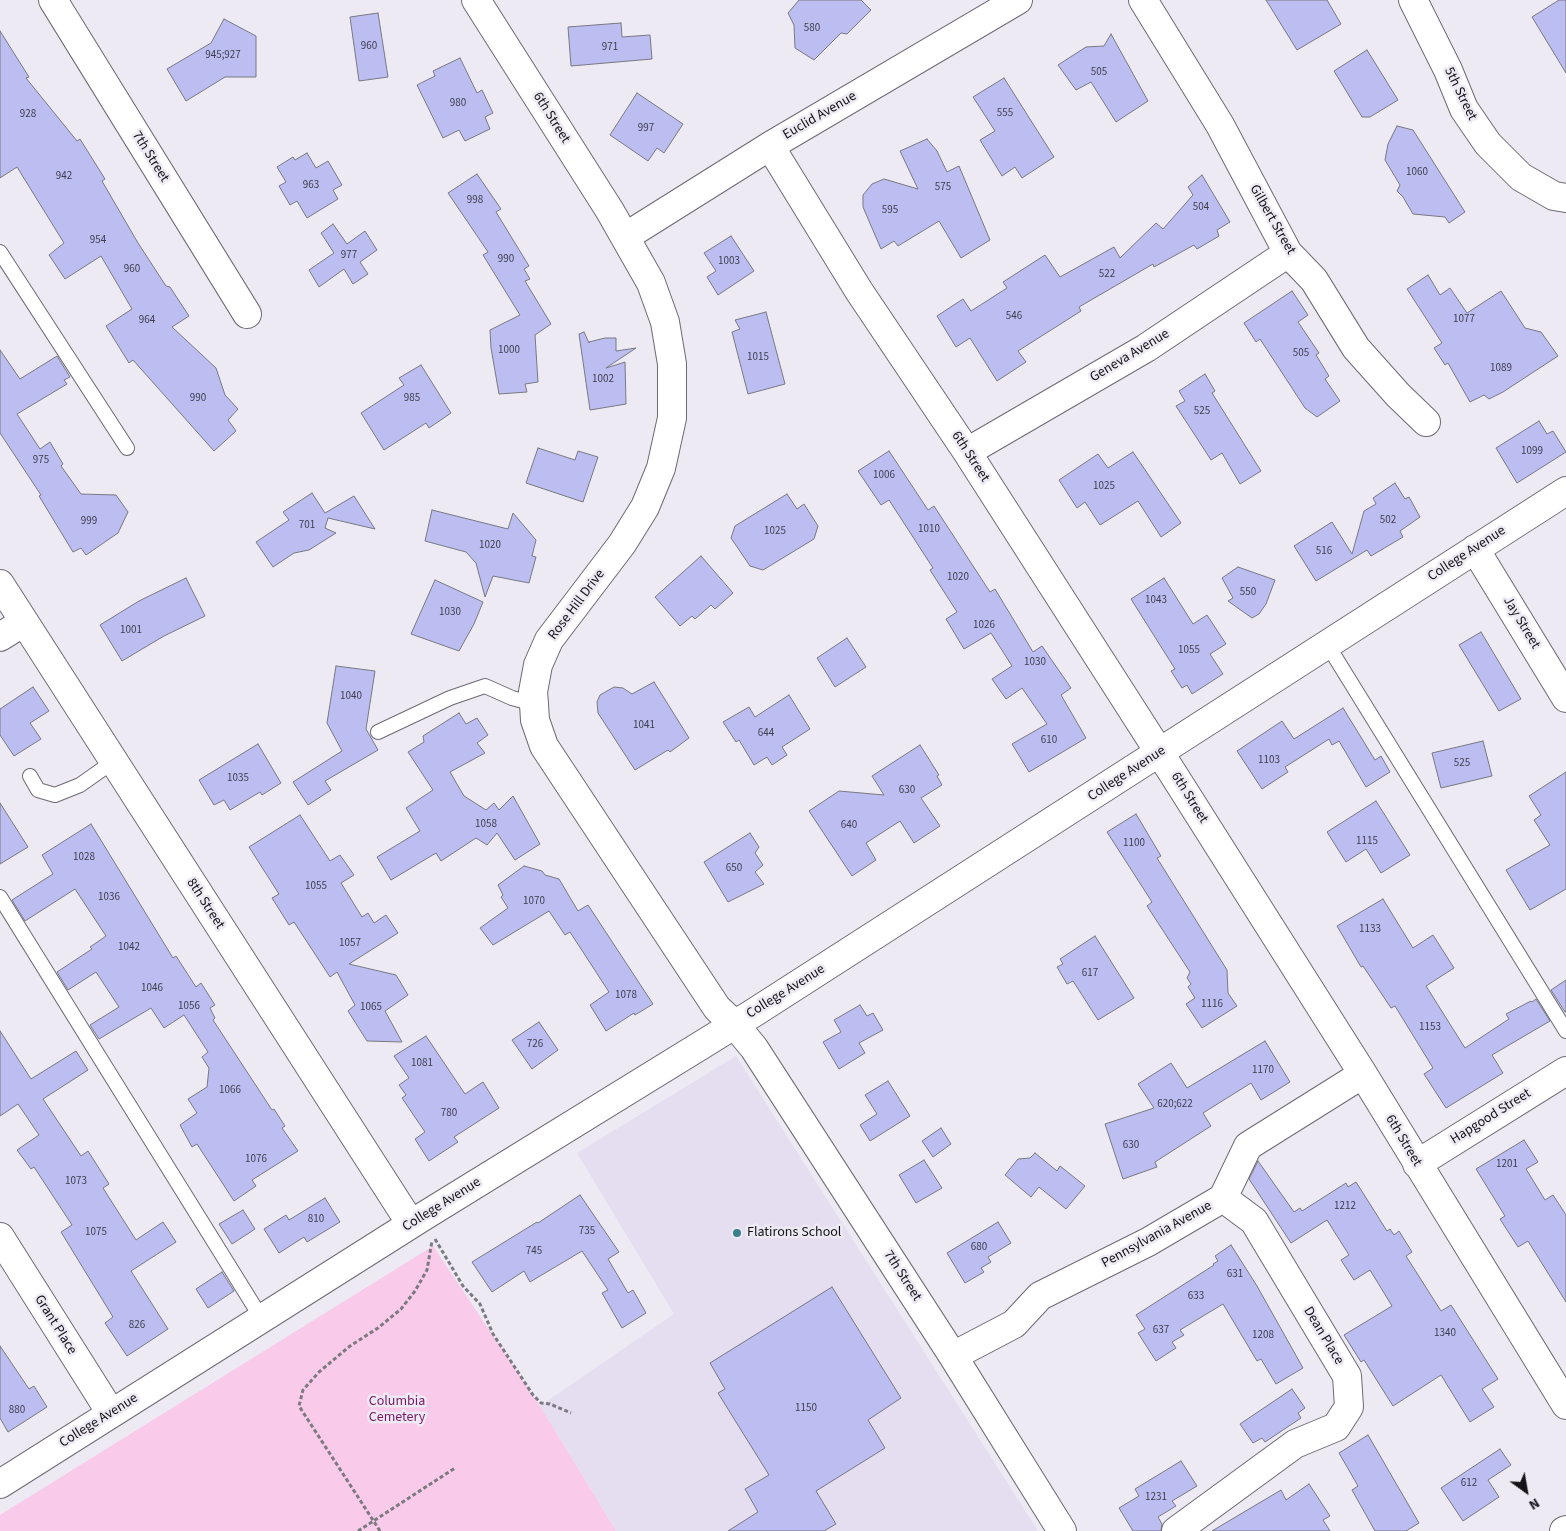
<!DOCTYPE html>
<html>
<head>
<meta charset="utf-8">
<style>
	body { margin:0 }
	#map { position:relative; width:1566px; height:1531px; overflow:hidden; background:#edeaf4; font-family:"Source Sans 3",sans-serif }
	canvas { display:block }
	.north { position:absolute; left:1501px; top:1466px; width:50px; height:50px; -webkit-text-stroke:4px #edeaf4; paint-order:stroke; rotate:148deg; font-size:14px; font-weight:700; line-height:20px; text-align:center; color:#141316 }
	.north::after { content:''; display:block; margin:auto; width:18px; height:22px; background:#141316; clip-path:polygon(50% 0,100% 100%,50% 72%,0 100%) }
</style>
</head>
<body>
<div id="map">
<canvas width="1566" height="1531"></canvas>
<div class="north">N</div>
</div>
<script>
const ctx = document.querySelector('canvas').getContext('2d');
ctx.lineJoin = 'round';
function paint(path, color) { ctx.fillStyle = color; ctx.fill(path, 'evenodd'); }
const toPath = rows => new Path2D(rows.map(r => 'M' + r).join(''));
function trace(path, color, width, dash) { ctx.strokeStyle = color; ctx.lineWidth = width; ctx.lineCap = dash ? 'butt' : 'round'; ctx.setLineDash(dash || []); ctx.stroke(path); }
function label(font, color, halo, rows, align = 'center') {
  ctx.font = font + ' "Source Sans 3",sans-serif'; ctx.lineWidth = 5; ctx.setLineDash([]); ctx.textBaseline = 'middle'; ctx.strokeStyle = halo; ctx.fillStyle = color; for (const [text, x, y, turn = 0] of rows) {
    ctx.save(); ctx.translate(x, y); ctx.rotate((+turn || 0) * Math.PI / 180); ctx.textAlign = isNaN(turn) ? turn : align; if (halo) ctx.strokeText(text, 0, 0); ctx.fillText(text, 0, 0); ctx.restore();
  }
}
paint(toPath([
	[736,1056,1038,1531,616,1531,540,1406,674,1314,577,1153]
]), '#e5def0');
paint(toPath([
	[433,1246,540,1406,616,1531,0,1531,0,1515]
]), '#f9cae9');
const building = toPath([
	[799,0,861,0,871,10,847,34,841,33,814,60,795,48,794,25,788,13,799,0],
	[1266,0,1327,0,1341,24,1297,50,1266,0],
	[1559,0,1566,0,1566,73,1532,17,1559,0],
	[378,13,388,77,359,81,350,17,378,13],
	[224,19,256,36,256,77,225,77,186,101,167,69,211,43,224,19],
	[621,23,622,37,650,35,652,59,571,66,568,27,621,23],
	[0,31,29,77,26,78,77,141,80,139,105,179,102,181,138,243,166,286,170,287,189,316,172,327,216,368,225,395,238,409,228,420,236,431,214,451,133,360,129,363,106,326,132,309,101,256,65,279,49,255,64,243,17,167,0,178,0,31],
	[1111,34,1148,101,1116,122,1091,82,1076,90,1058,65,1086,47,1104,46,1111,34],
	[1367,50,1398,100,1370,117,1362,117,1334,71,1367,50],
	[460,58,477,93,482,90,493,113,485,117,490,129,465,141,459,130,443,138,417,85,435,76,433,71,460,58],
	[1004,78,1054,157,1022,178,1015,167,1002,176,980,140,995,131,973,97,1004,78],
	[637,93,683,124,664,153,657,148,648,161,610,135,637,93],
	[1397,126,1413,130,1465,212,1449,223,1445,217,1413,214,1403,197,1397,191,1400,185,1385,160,1388,144,1397,126],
	[927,139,937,151,947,172,959,166,990,240,961,258,939,221,898,246,894,241,881,249,863,207,863,195,872,184,884,179,918,189,900,151,927,139],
	[307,153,316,168,328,161,342,185,333,190,338,199,307,218,297,201,290,205,279,186,286,182,277,167,293,157,295,160,307,153],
	[477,174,501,209,496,212,529,266,524,269,530,279,525,281,551,324,535,335,538,382,525,384,527,392,499,394,491,348,490,330,520,315,483,255,488,252,448,193,477,174],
	[1202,175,1230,222,1217,230,1219,236,1197,249,1194,245,1154,267,1153,264,1079,307,1081,311,1018,351,1026,362,997,381,970,338,956,347,937,316,963,299,971,311,1007,288,1003,282,1045,255,1060,277,1114,247,1120,258,1156,223,1163,229,1193,195,1188,187,1202,175],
	[333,224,347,244,365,231,377,250,360,262,368,274,353,284,344,269,319,287,309,270,334,253,321,233,333,224],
	[731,236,754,271,718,295,707,277,716,271,704,253,731,236],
	[1428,275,1440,295,1450,288,1467,313,1501,291,1525,328,1541,332,1558,356,1503,392,1489,399,1484,395,1470,402,1448,363,1445,365,1434,348,1442,343,1407,289,1428,275],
	[1292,291,1308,315,1298,322,1319,353,1316,355,1329,376,1325,379,1340,401,1317,417,1305,408,1260,339,1256,342,1244,323,1292,291],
	[766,312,785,384,748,394,732,332,740,329,735,320,766,312],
	[584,332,589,343,589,342,605,338,616,338,616,351,636,348,606,368,625,362,626,404,590,410,579,334,584,332],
	[0,350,20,379,57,356,70,377,64,380,67,384,17,414,40,449,50,442,63,464,61,466,81,494,116,495,128,512,118,533,86,555,81,548,73,552,39,496,41,495,0,433,0,350],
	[421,365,451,413,429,428,426,423,384,450,361,413,404,385,399,378,421,365],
	[1205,374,1215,391,1212,393,1261,471,1240,484,1222,453,1211,460,1176,406,1185,401,1179,391,1205,374],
	[1539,421,1547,434,1553,431,1566,452,1517,483,1496,448,1539,421],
	[538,448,575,460,578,451,598,457,583,502,526,483,538,448],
	[889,451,928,510,934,506,990,592,995,589,1033,652,1042,646,1071,688,1061,695,1086,738,1029,772,1012,744,1047,724,1022,688,1006,699,992,679,1012,666,991,633,964,649,946,619,957,612,930,570,933,568,889,500,881,505,858,471,889,451],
	[1133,452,1181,523,1161,537,1138,501,1100,525,1085,502,1077,508,1059,480,1098,454,1108,468,1133,452],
	[1395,483,1405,499,1409,497,1420,517,1400,531,1403,537,1371,556,1367,550,1316,581,1294,546,1332,522,1352,554,1364,511,1376,504,1373,498,1395,483],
	[312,493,325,513,354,496,375,529,328,518,325,528,336,533,309,550,294,553,273,567,256,542,289,520,283,512,312,493],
	[787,494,797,509,804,504,818,526,814,539,763,570,750,566,731,538,735,526,787,494],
	[432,510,508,529,513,513,536,540,532,556,536,557,529,583,493,576,485,597,476,563,466,552,425,541,432,510],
	[701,556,733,593,715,609,711,605,695,619,692,616,680,626,655,597,701,556],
	[1238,567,1275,580,1266,604,1259,614,1252,618,1228,601,1233,598,1222,578,1238,567],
	[186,578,205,616,164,636,122,661,100,625,139,601,186,578],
	[1164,578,1193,624,1207,615,1226,644,1210,654,1223,674,1192,694,1187,685,1182,688,1171,671,1175,669,1131,599,1164,578],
	[435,580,483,602,474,624,459,651,411,634,435,580],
	[1481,632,1521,699,1499,711,1459,645,1481,632],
	[847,638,866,667,835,687,817,658,847,638],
	[336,666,375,671,366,729,378,750,325,781,331,790,308,805,293,782,342,751,327,723,336,666],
	[654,682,689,738,670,752,668,750,635,770,598,713,597,702,600,695,614,687,623,688,632,694,654,682],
	[33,687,49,711,30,723,41,739,14,756,0,735,0,709,33,687],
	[789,695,810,729,782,747,787,755,772,765,767,757,754,765,739,740,736,742,723,722,749,707,755,717,789,695],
	[1343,708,1375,760,1381,756,1390,772,1366,787,1339,741,1332,745,1329,739,1285,767,1288,772,1262,789,1237,751,1282,721,1294,739,1343,708],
	[459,713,466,724,477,718,488,735,477,743,485,753,450,772,464,796,486,810,494,803,499,810,513,796,540,844,515,860,497,833,487,845,476,838,441,861,436,853,391,880,377,857,420,831,406,808,433,790,408,752,424,742,423,736,459,713],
	[1483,741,1492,776,1441,788,1432,753,1483,741],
	[258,744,281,783,262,795,260,792,230,810,224,800,214,805,199,780,258,744],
	[920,745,939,775,937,776,942,785,921,798,940,826,914,843,900,821,866,843,876,860,852,876,809,811,839,791,884,795,872,776,920,745],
	[1566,772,1566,889,1530,910,1506,870,1550,845,1534,820,1541,815,1529,796,1566,772],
	[1376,801,1410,855,1381,873,1366,849,1346,862,1327,832,1376,801],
	[0,803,28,847,0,864,0,803],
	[1136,814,1161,856,1157,858,1227,970,1228,993,1237,1006,1202,1028,1186,1004,1195,998,1188,987,1191,984,1187,978,1190,972,1147,906,1152,902,1107,832,1136,814],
	[300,815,330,861,340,855,354,875,341,883,362,917,368,913,374,923,386,915,398,933,349,964,396,975,408,995,385,1011,402,1042,367,1041,348,1011,355,1005,337,972,330,977,294,922,289,925,272,898,279,894,249,847,300,815],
	[91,824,173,958,176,956,196,987,201,983,215,1005,210,1008,215,1018,213,1020,272,1110,274,1109,285,1126,282,1128,298,1151,252,1180,256,1186,234,1201,197,1144,192,1147,180,1125,197,1113,188,1099,207,1087,209,1068,202,1057,208,1052,184,1015,164,1028,151,1008,99,1039,90,1025,119,1007,96,972,68,990,57,972,92,949,90,947,106,936,75,889,25,921,12,900,53,874,42,855,91,824],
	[750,833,759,847,755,853,763,865,755,872,764,884,728,902,704,862,750,833],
	[524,866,542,871,545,875,559,879,578,911,588,905,653,1004,635,1015,634,1013,606,1031,590,1005,609,992,570,932,565,935,549,911,493,945,480,928,508,908,501,897,503,895,498,885,524,866],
	[1383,899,1413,948,1433,935,1454,968,1426,986,1465,1048,1509,1019,1506,1014,1531,1001,1532,1002,1536,999,1550,1021,1492,1055,1503,1073,1446,1108,1424,1074,1433,1068,1395,1006,1391,1008,1363,966,1361,967,1337,926,1383,899],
	[1095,936,1134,998,1098,1020,1073,981,1067,984,1057,967,1063,964,1060,959,1095,936],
	[1566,980,1566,1012,1565,1012,1551,990,1566,980],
	[860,1005,867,1016,873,1013,883,1030,859,1043,865,1053,839,1069,823,1042,841,1032,834,1020,860,1005],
	[539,1022,558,1050,532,1069,512,1040,539,1022],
	[0,1031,31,1079,76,1051,88,1070,43,1099,81,1156,88,1151,109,1184,103,1188,136,1240,163,1222,176,1242,131,1271,168,1329,127,1356,105,1323,113,1317,61,1232,72,1225,34,1167,31,1169,17,1150,39,1135,18,1104,0,1116,0,1031],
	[426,1036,465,1094,483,1082,499,1108,454,1137,458,1142,429,1161,415,1139,425,1132,402,1098,406,1095,399,1085,409,1078,394,1056,426,1036],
	[1265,1041,1290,1082,1261,1100,1251,1083,1203,1113,1211,1126,1155,1162,1157,1167,1123,1179,1105,1124,1154,1108,1138,1084,1171,1063,1187,1088,1265,1041],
	[888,1081,910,1116,870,1141,860,1125,877,1114,865,1095,888,1081],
	[941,1128,951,1144,933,1157,922,1141,941,1128],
	[1524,1140,1538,1162,1526,1169,1545,1200,1553,1195,1566,1215,1566,1302,1528,1241,1518,1247,1500,1219,1505,1216,1476,1169,1524,1140],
	[1035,1153,1057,1171,1060,1166,1085,1186,1066,1209,1039,1187,1031,1197,1005,1175,1018,1159,1030,1158,1035,1153],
	[924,1160,942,1188,916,1203,899,1175,924,1160],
	[1258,1161,1294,1212,1300,1208,1302,1211,1346,1183,1348,1187,1356,1182,1387,1231,1390,1229,1394,1235,1399,1231,1412,1252,1406,1256,1441,1311,1451,1305,1498,1379,1482,1389,1494,1407,1470,1422,1441,1375,1393,1406,1364,1360,1361,1362,1344,1335,1392,1306,1370,1270,1354,1280,1341,1260,1349,1255,1327,1220,1291,1243,1249,1179,1258,1161],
	[580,1195,619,1252,608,1259,628,1293,633,1290,646,1313,622,1328,602,1293,608,1290,582,1251,530,1282,524,1271,492,1292,472,1262,537,1222,538,1223,580,1195],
	[325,1198,340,1222,307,1242,304,1237,279,1253,264,1229,286,1215,289,1220,325,1198],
	[243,1210,255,1229,232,1244,219,1224,243,1210],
	[998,1222,1011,1243,988,1257,991,1262,981,1268,984,1272,965,1283,947,1253,998,1222],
	[1231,1245,1257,1286,1303,1368,1276,1384,1261,1359,1257,1361,1223,1304,1180,1330,1184,1335,1172,1342,1176,1348,1156,1361,1138,1333,1145,1329,1136,1315,1214,1265,1213,1264,1218,1261,1215,1256,1231,1245],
	[222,1272,234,1291,208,1308,196,1289,222,1272],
	[832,1287,901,1398,868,1420,885,1448,816,1491,836,1524,824,1531,728,1531,758,1512,745,1489,769,1475,718,1393,725,1389,710,1363,832,1287],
	[0,1346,29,1389,34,1386,47,1407,8,1432,0,1418,0,1346],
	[1292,1389,1305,1408,1298,1413,1301,1418,1265,1442,1262,1438,1253,1443,1240,1424,1292,1389],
	[1368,1435,1419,1523,1406,1531,1375,1531,1352,1490,1358,1486,1339,1453,1368,1435],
	[1500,1449,1511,1465,1488,1480,1499,1497,1463,1521,1441,1488,1500,1449],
	[1181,1461,1197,1486,1172,1501,1176,1506,1158,1517,1162,1524,1161,1531,1133,1531,1119,1508,1139,1496,1135,1489,1181,1461],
	[1309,1484,1330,1516,1323,1520,1330,1531,1212,1531,1281,1490,1286,1500,1309,1484]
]);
paint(building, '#bcbdf1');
trace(building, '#787882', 1);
const service = toPath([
	[0,252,127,448],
	[1327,644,1566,1031],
	[378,732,450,698,485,686,512,698,534,704],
	[30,776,38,790,55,795,80,785,114,761],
	[0,897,262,1319]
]);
const minor = toPath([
	[53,0,247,314],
	[476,0,610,211,651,283,665,322,672,364,672,418,661,468,645,507,622,544,549,640,538,665,533,692,534,704,535,720,544,746,717,1008,735,1025,754,1048,953,1356,1062,1531],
	[1143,0,1220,125,1288,253,1314,280,1356,348,1398,395,1426,422],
	[1413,0,1448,70,1464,109,1488,144,1521,177,1554,196,1566,198],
	[770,146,859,291,967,452,1172,772,1363,1074,1566,1405],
	[625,237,770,146,1018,0],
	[967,452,1146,348,1288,253],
	[1475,549,1566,698],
	[0,584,411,1224],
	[0,637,24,622],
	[1417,1164,1566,1071],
	[0,1237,111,1413],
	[953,1356,1014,1324,1040,1296,1148,1242,1223,1198,1248,1146,1363,1074],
	[0,1484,424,1216,755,1012,1566,491],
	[1176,1531,1295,1444,1336,1427,1349,1407,1347,1376,1254,1221,1223,1198],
	[1564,1531,1566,1530]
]);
trace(service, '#6e6a74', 16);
trace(minor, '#6e6a74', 30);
trace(toPath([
	[435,1239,463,1286,480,1304,493,1334,533,1395,541,1403,550,1404,571,1413],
	[358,1531,455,1468],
	[380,1531,299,1406,303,1390,319,1372,350,1346,378,1328,401,1309,415,1291,427,1270,432,1241]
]), '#7c7a81', 3, [4, 2.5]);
trace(service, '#fff', 14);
trace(minor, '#fff', 28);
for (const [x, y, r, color] of [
	[737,1233,5,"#3a7f8c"]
]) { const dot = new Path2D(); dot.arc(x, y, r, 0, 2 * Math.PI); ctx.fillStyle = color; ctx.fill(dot); trace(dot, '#edeaf4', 2); }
label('11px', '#3e3e4d', null, [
	["580",812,29],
	["960",369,47],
	["971",610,48],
	["945;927",223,56],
	["505",1099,73],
	["980",458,104],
	["555",1005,114],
	["928",28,115],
	["997",646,129],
	["1060",1417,173],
	["942",64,177],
	["963",311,186],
	["575",943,188],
	["998",475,201],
	["504",1201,208],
	["595",890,211],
	["954",98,241],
	["977",349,256],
	["990",506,260],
	["1003",729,262],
	["960",132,270],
	["522",1107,275],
	["546",1014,317],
	["1077",1464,320],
	["964",147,321],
	["1000",509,351],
	["505",1301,354],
	["1015",758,358],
	["1089",1501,369],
	["1002",603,380],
	["990",198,399],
	["985",412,399],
	["525",1202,412],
	["1099",1532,452],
	["975",41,461],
	["1006",884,476],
	["1025",1104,487],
	["502",1388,521],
	["999",89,522],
	["701",307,526],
	["1010",929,530],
	["1025",775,532],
	["1020",490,546],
	["516",1324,552],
	["1020",958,578],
	["550",1248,593],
	["1043",1156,601],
	["1030",450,613],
	["1026",984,626],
	["1001",131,631],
	["1055",1189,651],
	["1030",1035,663],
	["1040",351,697],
	["1041",644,726],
	["644",766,734],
	["610",1049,741],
	["1103",1269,761],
	["525",1462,764],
	["1035",238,779],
	["630",907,791],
	["1058",486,825],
	["640",849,826],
	["1115",1367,842],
	["1100",1134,844],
	["1028",84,858],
	["650",734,869],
	["1055",316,887],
	["1036",109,898],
	["1070",534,902],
	["1133",1370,930],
	["1057",350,944],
	["1042",129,948],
	["617",1090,974],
	["1046",152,989],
	["1078",626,996],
	["1116",1212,1005],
	["1056",189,1007],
	["1065",371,1008],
	["1153",1430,1028],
	["726",535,1045],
	["1081",422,1064],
	["1170",1263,1071],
	["1066",230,1091],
	["620;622",1175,1105],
	["780",449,1114],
	["630",1131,1146],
	["1076",256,1160],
	["1201",1507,1165],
	["1073",76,1182],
	["1212",1345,1207],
	["810",316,1220],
	["735",587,1232],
	["1075",96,1233],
	["680",979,1248],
	["745",534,1252],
	["631",1235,1275],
	["633",1196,1297],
	["826",137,1326],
	["637",1161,1331],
	["1340",1445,1334],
	["1208",1263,1336],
	["1150",806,1409],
	["880",17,1411],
	["612",1469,1484],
	["1231",1156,1498]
]);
label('14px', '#141316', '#edeaf4', [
	["5th Street",1460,94,64],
	["Euclid Avenue",820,116,-30],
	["6th Street",551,118,58],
	["7th Street",150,157,58],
	["Gilbert Street",1272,220,60],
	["Geneva Avenue",1130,356,-31],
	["6th Street",970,457,57],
	["College Avenue",1467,554,-33],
	["Rose Hill Drive",577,605,-53],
	["Jay Street",1521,623,59],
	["College Avenue",1127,774,-33],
	["6th Street",1189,798,58],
	["8th Street",205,904,57],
	["College Avenue",786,992,-32],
	["Hapgood Street",1491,1117,-32],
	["6th Street",1403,1141,59],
	["College Avenue",442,1205,-32],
	["Pennsylvania Avenue",1157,1235,-29],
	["7th Street",902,1276,57],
	["Grant Place",55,1325,58],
	["Dean Place",1323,1336,59],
	["College Avenue",99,1421,-32]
]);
label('14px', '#141316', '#edeaf4', [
	["Flatirons School",747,1233]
], 'left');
label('14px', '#791963', '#edeaf4', [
	["Columbia",397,1402],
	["Cemetery",397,1418]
]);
</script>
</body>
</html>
